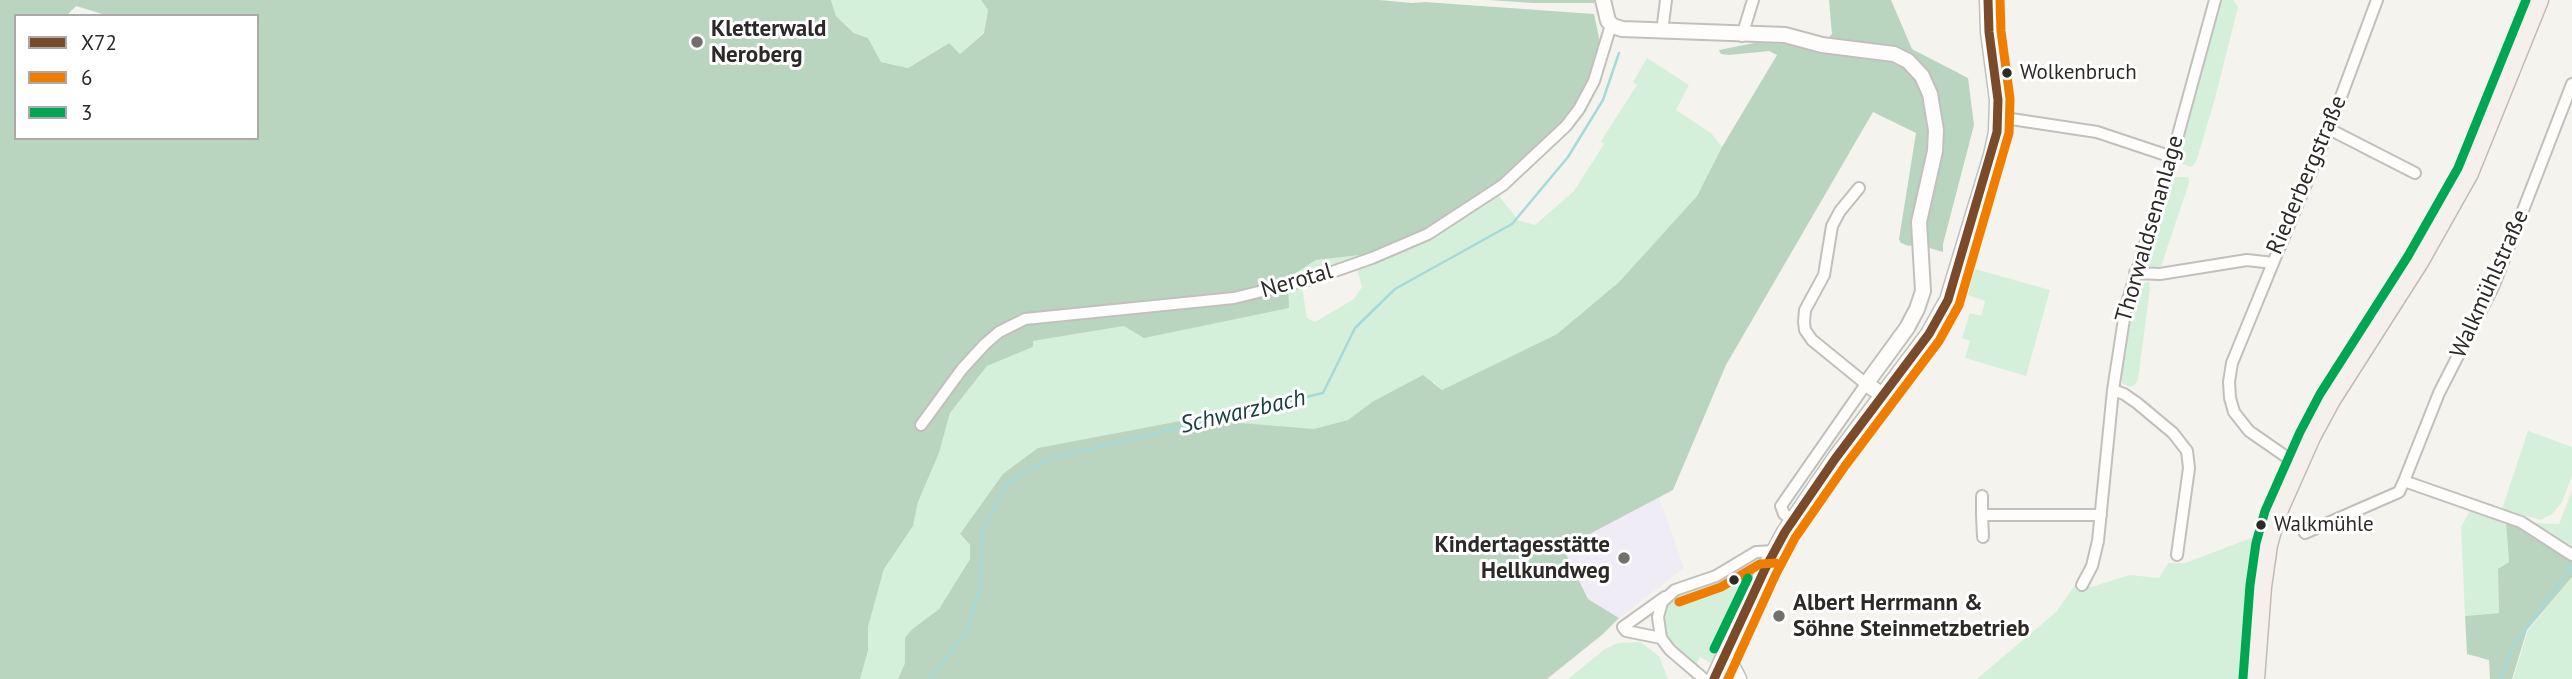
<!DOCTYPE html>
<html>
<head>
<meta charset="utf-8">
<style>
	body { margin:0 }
	#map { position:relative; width:2572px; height:679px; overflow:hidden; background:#f5f3ee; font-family:"PT Sans",sans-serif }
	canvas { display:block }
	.legend { position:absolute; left:14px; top:14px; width:245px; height:126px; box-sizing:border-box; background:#fff; border:2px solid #abaaa9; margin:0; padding:9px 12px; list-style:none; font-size:21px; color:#2c2a27 }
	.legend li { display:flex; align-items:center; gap:14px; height:35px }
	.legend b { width:35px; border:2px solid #abaaa9 }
</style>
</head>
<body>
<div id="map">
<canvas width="2572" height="679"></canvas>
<ul class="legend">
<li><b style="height:9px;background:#7a4b2a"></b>X72</li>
<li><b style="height:9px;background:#ef7d00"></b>6</li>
<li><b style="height:9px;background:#00a651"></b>3</li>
</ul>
</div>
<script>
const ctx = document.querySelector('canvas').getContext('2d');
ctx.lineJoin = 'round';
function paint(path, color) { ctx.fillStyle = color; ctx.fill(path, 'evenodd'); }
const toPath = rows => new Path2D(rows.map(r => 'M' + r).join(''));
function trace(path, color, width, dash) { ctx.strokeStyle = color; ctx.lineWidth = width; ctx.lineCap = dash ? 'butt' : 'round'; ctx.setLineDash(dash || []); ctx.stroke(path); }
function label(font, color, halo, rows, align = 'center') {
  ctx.font = font + ' "PT Sans",sans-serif'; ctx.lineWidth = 6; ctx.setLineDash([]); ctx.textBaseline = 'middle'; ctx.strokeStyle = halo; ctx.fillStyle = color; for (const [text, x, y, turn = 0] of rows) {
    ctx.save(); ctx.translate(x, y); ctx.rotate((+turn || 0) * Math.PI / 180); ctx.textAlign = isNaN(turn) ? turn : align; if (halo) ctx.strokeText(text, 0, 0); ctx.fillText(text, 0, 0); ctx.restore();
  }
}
paint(toPath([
	[1659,497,1684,568,1619,618,1588,599,1562,548]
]), '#f0ecf6');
paint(toPath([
	[831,0,981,0,988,10,984,32,960,54,948,43,908,68,881,62,868,38,855,33,836,16],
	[2221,0,2233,0,2238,7,2214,102,2196,162,2191,167,2182,164,2178,156],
	[1647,58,1689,85,1676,110,1711,133,1722,147,1697,196,1619,282,1557,334,1442,390,1434,382,1372,402,1348,420,1314,430,1191,419,960,535,970,545,970,559,939,609,911,630,906,638,905,663,898,679,860,679,868,651,868,627,884,569,913,526,918,502,939,453,950,413,987,366,1033,347,1033,341,1124,326,1289,307,1288,278,1316,260,1370,254,1475,198,1490,185,1518,220,1535,225,1574,191,1604,144,1601,141,1637,85,1633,82],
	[1354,258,1362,287,1354,299,1315,322,1307,318,1300,275],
	[2176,177,2188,177,2189,183,2161,266,2149,268,2144,261,2171,178],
	[1975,269,2050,290,2026,376,1965,358,1970,341,1962,338,1970,313,1981,316,1985,301,1968,295],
	[2149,281,2150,288,2138,379,2135,385,2130,387,2122,383,2120,376,2131,309,2135,292,2140,286],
	[2528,431,2572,447,2572,476,2562,502,2552,514,2541,520,2502,509],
	[2572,490,2572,550,2529,523,2559,524],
	[2470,511,2506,523,2509,562,2498,570,2499,613,2465,616,2461,527],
	[2259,535,2253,574,2246,679,1977,679,2056,612,2078,581,2091,587,2130,575,2159,578,2168,563,2185,563],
	[1755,557,1761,558,1761,562,1711,663,1700,657,1696,666,1693,664,1671,641,1667,634,1665,618,1668,604,1679,594,1712,583],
	[2572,577,2572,679,2513,679,2528,630],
	[1640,642,1659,656,1668,679,1568,679,1605,649,1618,643]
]), '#d4f0da');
paint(toPath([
	[0,0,831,0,836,16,854,33,868,38,881,62,908,68,949,43,960,54,984,33,988,10,981,0,1379,0,1412,3,1425,2,1594,14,1600,42,1590,84,1572,114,1516,168,1475,198,1425,229,1370,254,1316,260,1288,278,1289,308,1144,338,1124,326,1033,341,1033,347,987,366,950,413,939,453,918,502,913,526,884,569,868,627,868,651,860,679,0,679],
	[76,6,109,16,257,16,257,138,16,138,16,16,66,16],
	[1489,0,1594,0,1594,3,1533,3],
	[1829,0,1891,0,1912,49,1968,78,1974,125,1943,244,1943,252,1923,246,1923,209,1940,144,1922,67,1826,40,1832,34],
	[1759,42,1789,42,1900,60,1922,83,1932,133,1916,244,1909,246,1901,243,1899,239,1916,133,1873,112,1726,365,1673,490,1563,548,1588,599,1619,618,1603,634,1547,679,898,679,905,663,905,638,911,630,939,609,970,559,970,545,960,534,1003,474,1038,448,1191,419,1314,429,1348,420,1372,402,1423,375,1442,390,1557,334,1619,282,1697,196,1722,147,1777,55,1769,51,1729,55,1721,54,1719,50],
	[2506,523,2540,537,2572,561,2572,577,2527,630,2512,679,2490,679,2489,660,2467,654,2465,616,2499,613,2498,569,2509,562]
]), '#bad5bf');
trace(toPath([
	[929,679,967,631,980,586,982,534,1007,483,1048,459,1323,393,1355,328,1395,289,1512,224,1568,157,1603,100,1619,53],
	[2500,679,2512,648,2572,566]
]), '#a5dad8', 2.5);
const minor = toPath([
	[1662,32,1666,0],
	[1742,36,1753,0],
	[1998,117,2097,132,2172,157],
	[2329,129,2415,173],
	[2273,263,2232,363,2229,382,2230,398,2234,412,2249,431,2298,465],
	[2135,273,2160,274,2247,260,2273,263,2329,129,2377,0],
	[2113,390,2124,394,2137,403,2173,433,2187,451,2189,468,2177,555],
	[921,425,962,369,985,344,999,332,1025,319,1234,298,1315,278,1372,258,1428,234,1503,185,1566,126,1579,109,1594,81,1611,25],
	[2404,481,2439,393,2494,285,2572,84],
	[1982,496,1982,515],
	[1793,520,1784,514,1781,506,1866,384,1812,340,1805,330,1804,322,1805,310,1824,275,1832,226,1840,211,1859,188],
	[2305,533,2399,492,2404,481,2521,522,2572,555],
	[1983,537,1982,515,2101,515],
	[2082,585,2092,566,2098,541,2113,390,2126,306,2172,157,2215,0],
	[1661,638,1626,631,1623,627,1665,597],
	[1704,679,1670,650,1661,638,1658,617,1662,602,1675,590,1716,576,1756,552,1775,551]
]);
const tertiary = toPath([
	[1603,0,1608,21,1613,26,1622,29,1785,35,1822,45,1894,54,1908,61,1922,76,1930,94,1936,130,1935,151,1919,222,1923,291,1917,309,1907,328,1866,384,1883,395]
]);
const secondary = toPath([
	[1725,654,1738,679],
	[1714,679,1765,569,1785,532,1835,459,1929,334,1948,300,1992,155,1997,132,1998,100,1989,32,1988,0]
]);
const primary = toPath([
	[2255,679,2262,587,2268,545,2276,516,2311,437,2331,400,2419,262,2469,173,2539,0]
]);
trace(minor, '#c2c0bc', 14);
trace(tertiary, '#c2c0bc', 18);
trace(secondary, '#c2c0bc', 19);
trace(primary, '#c2bbb0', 21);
trace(minor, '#fefdfc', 10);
trace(tertiary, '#fefdfc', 14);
trace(secondary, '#fefdfc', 16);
trace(primary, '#f5f0eb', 18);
trace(toPath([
	[1714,679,1765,569,1785,532,1835,459,1929,334,1948,300,1997,132,1998,100,1989,32,1988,0]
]), '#7a4b2a', 9);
trace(toPath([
	[1679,602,1721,587,1760,564,1776,563],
	[1728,679,1776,574,1795,538,1845,466,1939,341,1959,305,2009,133,2010,99,2001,31,2000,0]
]), '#ef7d00', 9);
trace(toPath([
	[1714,649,1748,578],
	[2243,678,2250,585,2256,543,2265,511,2300,432,2320,394,2408,256,2458,168,2526,0]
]), '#00a651', 9);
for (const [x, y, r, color] of [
	[697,42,7,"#72706d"],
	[2007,73,6,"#2c2a27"],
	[2261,525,6,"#2c2a27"],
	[1624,558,7,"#72706d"],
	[1734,580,6,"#2c2a27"],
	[1779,616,7,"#72706d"]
]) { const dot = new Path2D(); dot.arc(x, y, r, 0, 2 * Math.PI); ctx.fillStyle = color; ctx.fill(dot); trace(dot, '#fff', 2.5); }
label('21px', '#2c2a27', '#fff', [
	["Wolkenbruch",2020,73],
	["Walkmühle",2274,525]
], 'left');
label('bold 23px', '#2c2a27', '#fff', [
	["Kletterwald",711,29],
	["Neroberg",711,55],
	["Kindertagesstätte",1610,545,"right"],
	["Hellkundweg",1610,571,"right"],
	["Albert Herrmann &",1793,603],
	["Söhne Steinmetzbetrieb",1793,629]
], 'left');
label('23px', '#2c2a27', '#fff', [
	["Riederbergstraße",2307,175,-67],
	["Thorwaldsenanlage",2150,229,-74],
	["Nerotal",1297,281,-16],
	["Walkmühlstraße",2490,284,-66]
]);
label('italic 24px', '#183e3e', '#fff', [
	["Schwarzbach",1243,412,-13]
]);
</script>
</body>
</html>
